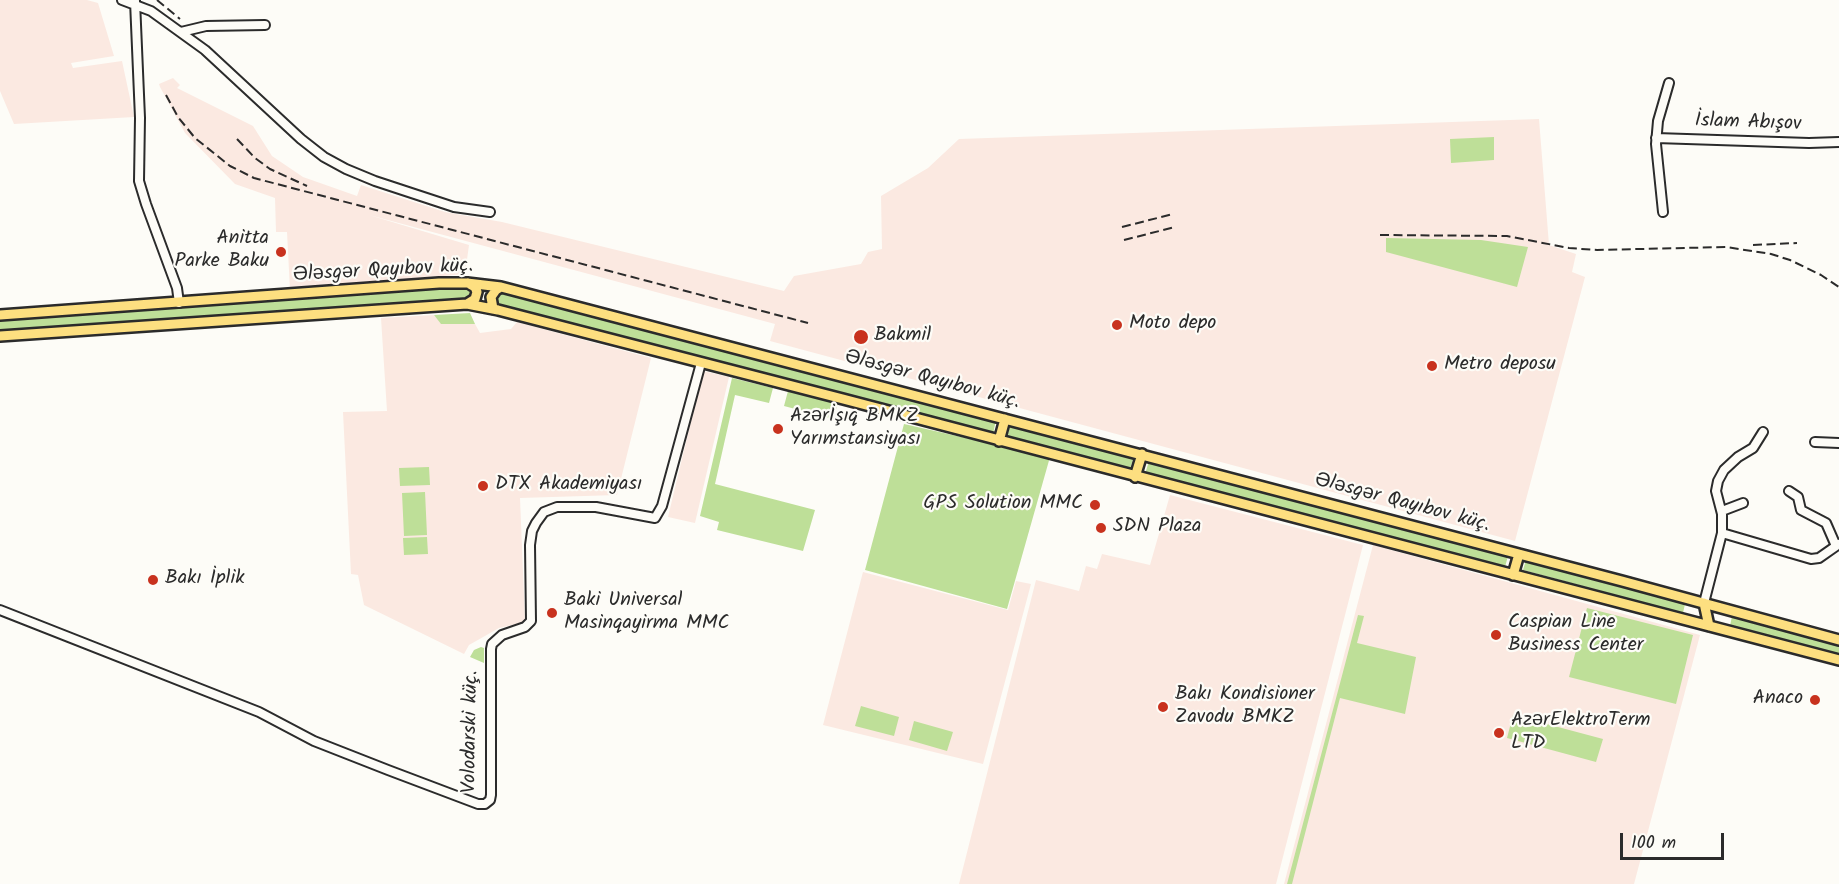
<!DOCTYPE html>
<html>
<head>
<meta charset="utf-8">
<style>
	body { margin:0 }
	#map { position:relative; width:1839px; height:884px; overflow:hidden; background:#fdfcf7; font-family:Kalam,sans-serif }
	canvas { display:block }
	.scale { position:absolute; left:1620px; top:833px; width:104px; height:27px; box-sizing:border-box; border:3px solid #2b2b2b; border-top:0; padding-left:8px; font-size:18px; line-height:21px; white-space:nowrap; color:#2b2b2b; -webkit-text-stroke:4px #fdfcf7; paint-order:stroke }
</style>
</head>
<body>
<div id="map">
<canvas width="1839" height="884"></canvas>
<div class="scale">100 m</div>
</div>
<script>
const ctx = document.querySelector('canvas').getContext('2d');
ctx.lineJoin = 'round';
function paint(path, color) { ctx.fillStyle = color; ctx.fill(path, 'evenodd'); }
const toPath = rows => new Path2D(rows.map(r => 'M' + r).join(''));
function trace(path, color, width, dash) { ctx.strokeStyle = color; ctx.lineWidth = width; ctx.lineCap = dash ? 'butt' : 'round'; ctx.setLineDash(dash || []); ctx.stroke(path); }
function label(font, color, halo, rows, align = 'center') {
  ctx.font = font + ' Kalam,sans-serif'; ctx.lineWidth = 4.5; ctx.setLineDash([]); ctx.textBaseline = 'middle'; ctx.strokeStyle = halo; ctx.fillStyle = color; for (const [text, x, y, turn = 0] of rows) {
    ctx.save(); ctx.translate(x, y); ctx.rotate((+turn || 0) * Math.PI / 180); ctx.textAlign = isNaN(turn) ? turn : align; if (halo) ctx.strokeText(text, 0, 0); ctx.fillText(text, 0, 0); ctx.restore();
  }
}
paint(toPath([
	[0,0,87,0,98,3,114,56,71,63,73,68,122,61,134,117,14,124,0,91],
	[173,78,180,85,177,88,253,126,272,156,303,177,357,196,361,185,445,212,502,222,784,291,794,276,861,264,868,252,882,249,881,196,928,168,959,139,1539,119,1549,245,1576,254,1572,272,1585,277,1515,541,770,341,775,324,369,215,469,245,465,274,290,290,287,232,276,232,275,198,235,184,185,133,160,87,159,84],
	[434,315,442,324,475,324,480,333,511,329,517,322,651,358,617,495,520,498,525,622,499,628,469,645,464,654,364,605,358,575,351,574,343,412,387,411,381,318],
	[703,371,729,377,695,523,668,517],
	[1170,495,1363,545,1276,884,959,884,1036,580,1079,591,1086,566,1097,569,1102,554,1150,565],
	[1373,545,1700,635,1634,884,1284,884],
	[863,572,1008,610,1016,581,1031,584,983,764,823,725]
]), '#fbe9e1');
paint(toPath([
	[1494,137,1494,160,1451,163,1450,139],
	[1386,238,1481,240,1528,247,1517,287,1386,252],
	[446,286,463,286,468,288,472,294,465,299,0,332,0,320],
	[502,293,996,420,993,434,505,307,499,304,497,300],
	[470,313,475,324,441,324,434,315],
	[732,378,773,388,769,403,735,395,715,484,815,510,803,551,717,530,719,522,700,516],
	[788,391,838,403,833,419,784,406],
	[904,424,1050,457,1007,609,865,570],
	[1010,425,1134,456,1130,469,1007,438],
	[1149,461,1508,556,1505,567,1145,474],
	[429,467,430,485,400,486,399,468],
	[425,492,427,535,404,536,402,493],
	[427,537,428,554,404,555,403,538],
	[1526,560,1685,604,1683,613,1523,570],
	[1587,608,1693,635,1676,704,1569,677],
	[1358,615,1364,616,1357,643,1416,657,1405,714,1340,698,1292,884,1287,884],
	[1732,616,1839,644,1839,654,1730,626],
	[481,647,484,648,484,663,470,657,474,650],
	[861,706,899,717,894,736,855,726],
	[1513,715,1603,739,1596,762,1507,738],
	[914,721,953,732,947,751,909,740]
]), '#bedf98');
const minor = toPath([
	[122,0,151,11,205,50,301,139,324,157,346,169,375,181,454,207,490,212],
	[135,1,140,118,139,181,146,204,177,288,179,303],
	[181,32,206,26,265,25],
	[1656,138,1809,143,1839,142],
	[1663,212,1656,144,1658,121,1669,83],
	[1815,442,1839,443],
	[1789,491,1798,497,1801,510,1826,523,1836,546],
	[1722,511,1743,503],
	[1722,533,1722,514,1716,491,1718,481,1724,470,1738,457,1753,448,1763,432],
	[1704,603,1722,533,1811,559,1819,558,1839,544],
	[0,610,259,712,314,741,388,770,478,804,485,804,490,800,491,795,491,649,492,644,502,635,525,627,531,621,530,545,532,531,536,523,544,512,557,507,596,507,655,518,662,506,701,363]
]);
const major = toPath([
	[467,304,475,299,477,292,475,287,468,283],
	[493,309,491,297,496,290,501,287],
	[0,315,439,283,467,283,501,287,1622,581,1839,640],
	[0,336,467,304,498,310,843,399,1839,660],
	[999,441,1005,419],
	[1135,477,1142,454],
	[1513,575,1519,554],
	[1704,603,1709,626]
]);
trace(minor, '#2b2b2b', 12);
trace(major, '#2b2b2b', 14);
trace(minor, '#fdfcf7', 8);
trace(major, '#fddf80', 9);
trace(toPath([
	[157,0,180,19],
	[166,95,178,117,195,138,230,166,254,178,808,323],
	[237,139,255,158,270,169,307,186],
	[1122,227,1173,214],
	[1380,235,1507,236,1569,248,1597,250,1726,247,1771,254,1790,260,1821,275,1839,287],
	[1124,240,1175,227],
	[1753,245,1797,243]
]), '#2b2b2b', 2, [9, 4.5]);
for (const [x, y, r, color] of [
	[281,252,6,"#c8321e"],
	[1117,325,6,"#c8321e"],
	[861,337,8,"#c8321e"],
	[1432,366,6,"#c8321e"],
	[778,429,6,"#c8321e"],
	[483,486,6,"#c8321e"],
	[1095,505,6,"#c8321e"],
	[1101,528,6,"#c8321e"],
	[153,580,6,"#c8321e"],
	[552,613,6,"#c8321e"],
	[1496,635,6,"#c8321e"],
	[1815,700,6,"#c8321e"],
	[1163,707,6,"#c8321e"],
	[1499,733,6,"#c8321e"]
]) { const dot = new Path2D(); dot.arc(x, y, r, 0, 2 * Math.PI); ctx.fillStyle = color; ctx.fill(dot); trace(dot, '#fdfcf7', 2); }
label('20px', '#2b2b2b', '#fdfcf7', [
	["İslam Abışov",1748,124,2],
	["Ələsgər Qayıbov küç.",383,272,-3],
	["Ələsgər Qayıbov küç.",932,381,15],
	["Ələsgər Qayıbov küç.",1402,504,15],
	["Volodarski küç.",472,732,-89]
]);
label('20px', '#2b2b2b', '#fdfcf7', [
	["Anitta",269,240,"right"],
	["Parke Baku",269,263,"right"],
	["Moto depo",1129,325],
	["Bakmil",874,337],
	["Metro deposu",1444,366],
	["Azərİşıq BMKZ",790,418],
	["Yarımstansiyası",790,441],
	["DTX Akademiyası",495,486],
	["GPS Solution MMC",1083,505,"right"],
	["SDN Plaza",1113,528],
	["Bakı İplik",165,580],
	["Baki Universal",564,602],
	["Masinqayirma MMC",564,625],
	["Caspian Line",1508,624],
	["Business Center",1508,647],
	["Bakı Kondisioner",1175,696],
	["Zavodu BMKZ",1175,719],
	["Anaco",1803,700,"right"],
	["AzərElektroTerm",1511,722],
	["LTD",1511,745]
], 'left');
</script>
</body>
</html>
